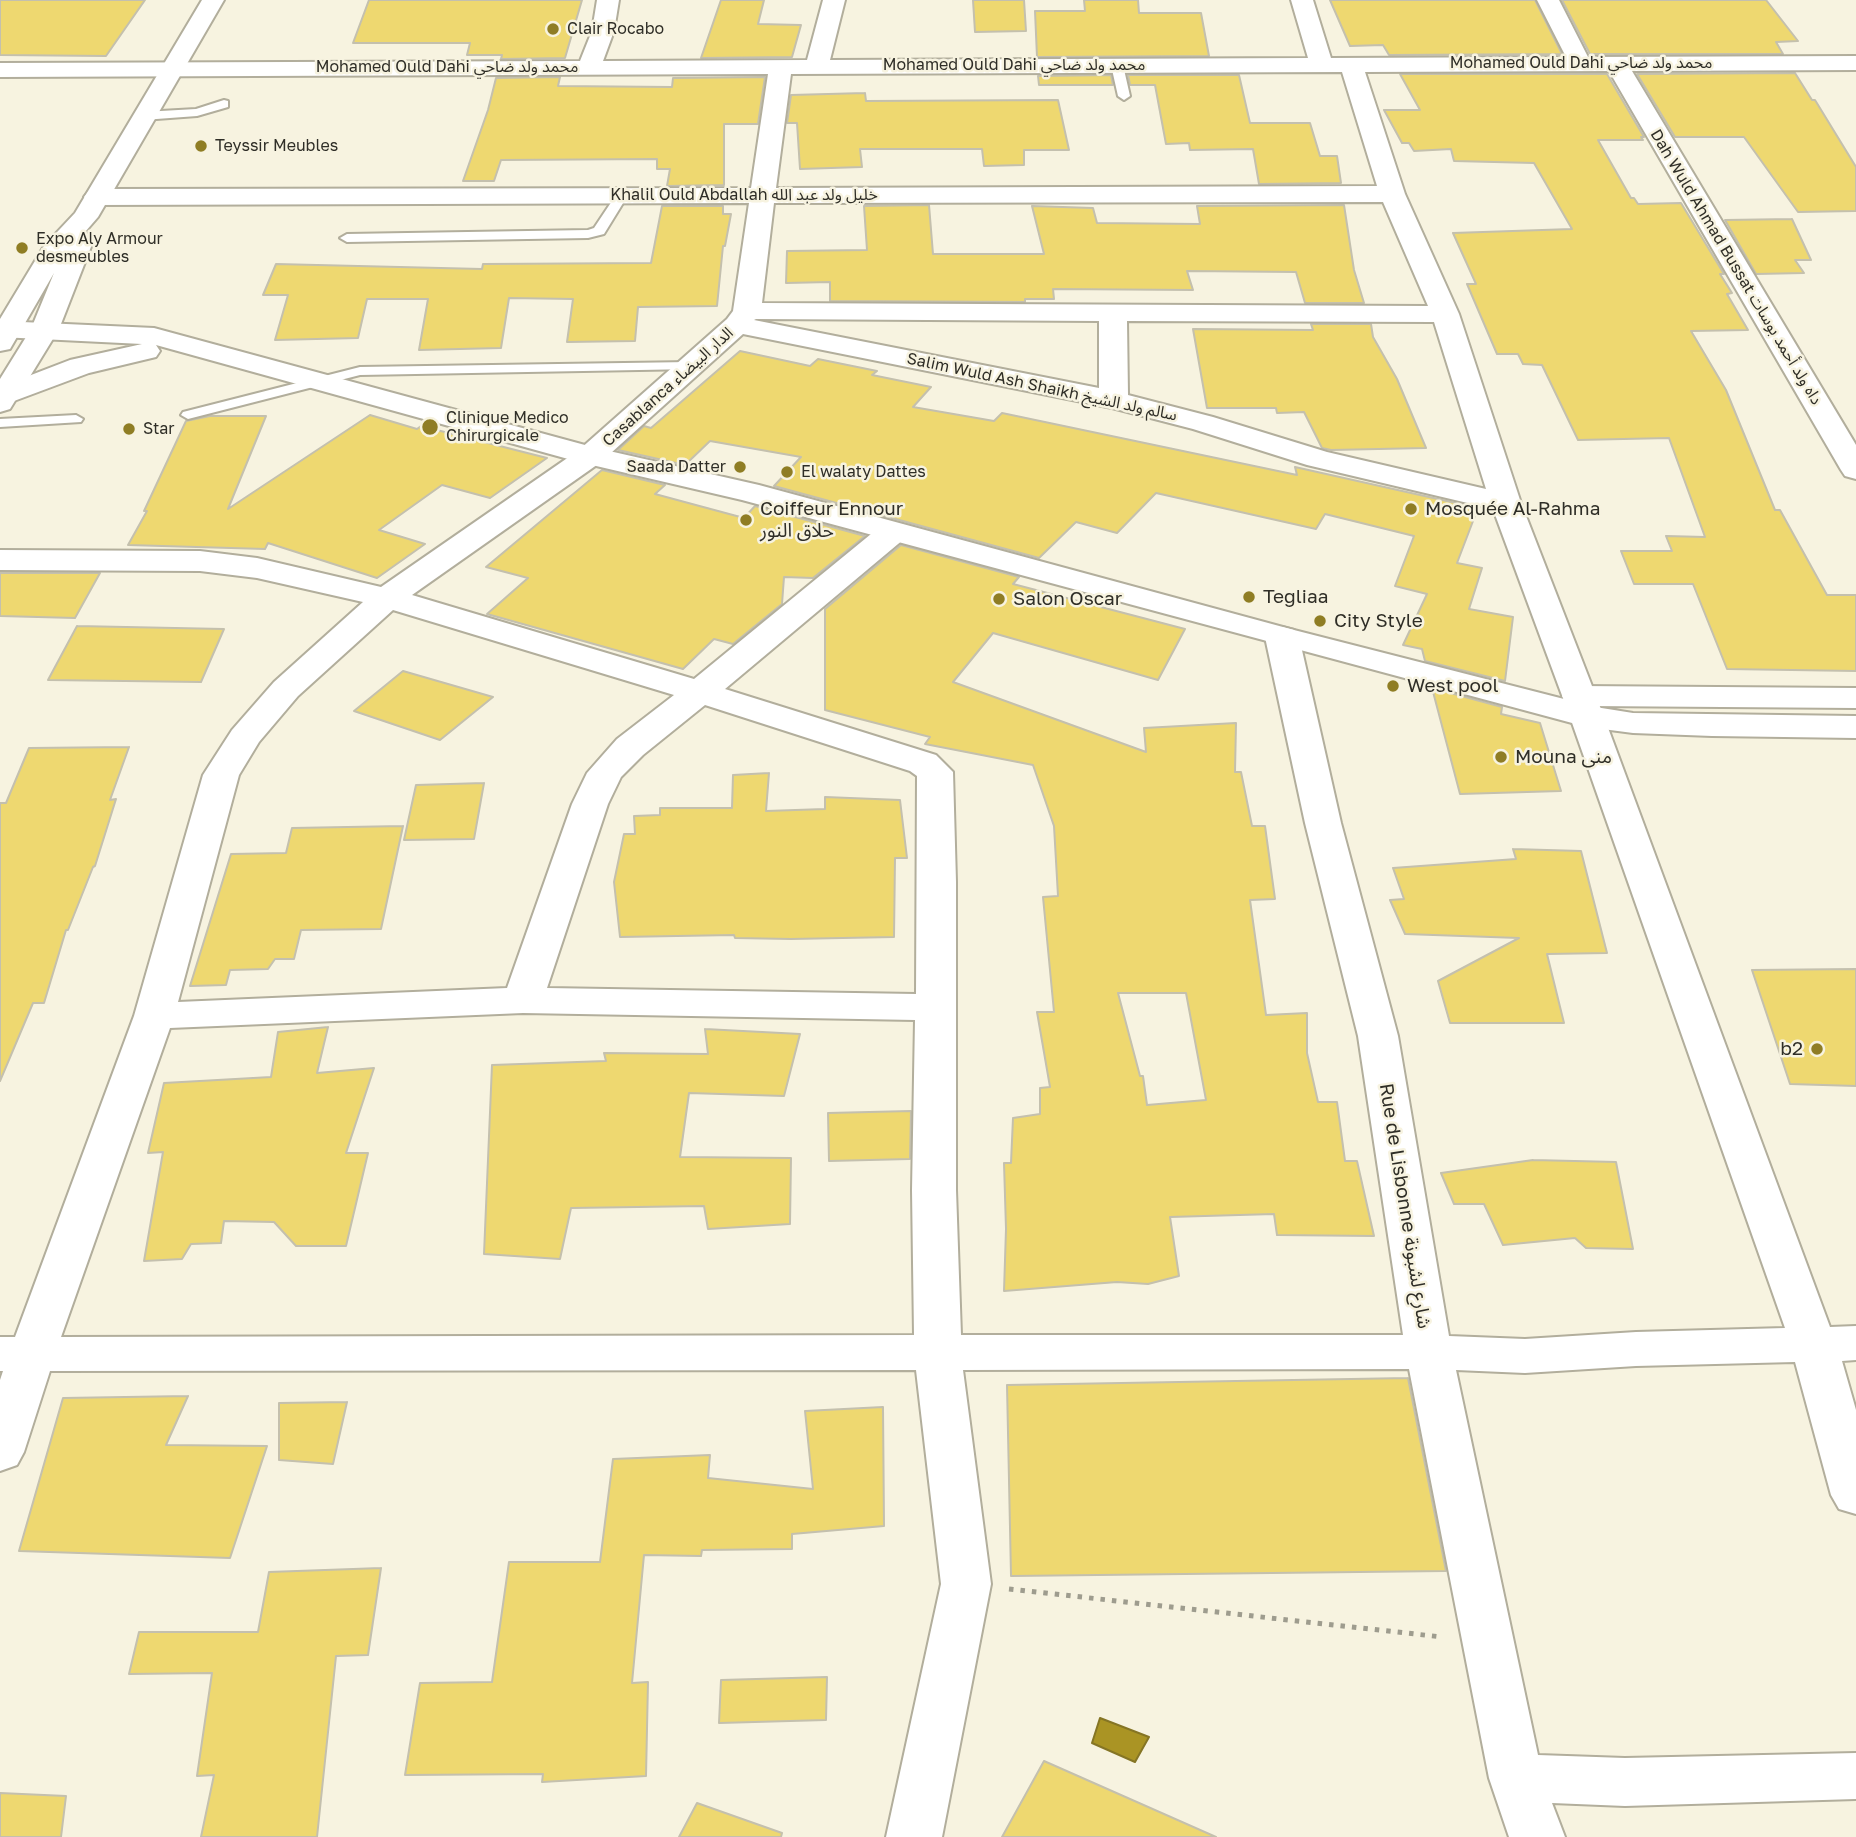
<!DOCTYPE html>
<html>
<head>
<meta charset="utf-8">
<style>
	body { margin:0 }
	canvas { display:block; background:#f7f3e0 }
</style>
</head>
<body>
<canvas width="1856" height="1837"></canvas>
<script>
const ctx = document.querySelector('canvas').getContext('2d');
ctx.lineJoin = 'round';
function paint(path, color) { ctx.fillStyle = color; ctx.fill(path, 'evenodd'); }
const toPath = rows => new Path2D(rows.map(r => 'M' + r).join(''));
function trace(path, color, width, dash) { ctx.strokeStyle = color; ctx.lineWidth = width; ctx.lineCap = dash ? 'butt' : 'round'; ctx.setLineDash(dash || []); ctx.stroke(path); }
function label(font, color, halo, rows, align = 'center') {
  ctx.font = font + ' "Golos Text","Noto Sans Arabic",sans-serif'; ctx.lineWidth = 5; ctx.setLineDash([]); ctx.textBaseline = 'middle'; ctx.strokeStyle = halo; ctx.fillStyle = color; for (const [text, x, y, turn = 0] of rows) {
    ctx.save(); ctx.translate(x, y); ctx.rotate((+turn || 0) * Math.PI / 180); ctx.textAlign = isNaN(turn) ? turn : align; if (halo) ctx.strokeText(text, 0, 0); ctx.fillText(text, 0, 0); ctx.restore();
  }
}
const water = toPath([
	[1100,1718,1149,1737,1135,1762,1092,1743,1100,1718]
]);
paint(water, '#aa9424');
trace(water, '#857525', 2);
const building = toPath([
	[0,0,145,0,106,56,0,55,0,0],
	[369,0,582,0,565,58,501,59,502,55,467,55,470,43,353,43,369,0],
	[721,0,764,0,758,24,801,25,792,57,701,58,721,0],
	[973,0,1024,0,1026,31,975,32,973,0],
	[1084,0,1138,0,1139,13,1201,13,1209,56,1037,57,1035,11,1085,11,1084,0],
	[1330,0,1535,0,1562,54,1389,55,1383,45,1350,46,1330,0],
	[1562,0,1766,0,1798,41,1776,42,1783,54,1590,54,1562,0],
	[1795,73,1812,100,1815,100,1856,167,1856,211,1798,212,1744,137,1675,137,1637,74,1795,73],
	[1400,74,1607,74,1644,137,1641,137,1643,140,1598,140,1631,198,1634,198,1638,204,1681,203,1724,274,1720,274,1732,293,1727,294,1748,330,1691,331,1726,390,1775,510,1780,510,1827,595,1856,595,1856,671,1727,669,1693,584,1634,584,1621,551,1672,551,1666,536,1705,537,1669,438,1578,440,1542,365,1523,364,1518,354,1497,354,1467,284,1476,284,1453,233,1572,229,1534,163,1454,161,1451,149,1414,151,1409,143,1402,143,1384,110,1420,110,1400,74],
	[1111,75,1113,85,1039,85,1038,76,1111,75],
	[1128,75,1239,75,1250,123,1310,123,1320,156,1337,156,1341,183,1259,184,1253,149,1190,150,1189,143,1166,144,1155,85,1130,85,1128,75],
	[560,77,558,86,672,87,673,78,765,77,758,124,724,124,724,185,667,186,670,169,657,169,657,159,501,160,494,181,463,181,488,110,496,78,560,77],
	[865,93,866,101,1058,100,1069,150,1024,150,1024,165,984,166,982,149,860,149,862,167,800,169,797,123,787,123,791,95,865,93],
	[929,205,933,254,1044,254,1032,206,1093,208,1097,223,1200,224,1197,206,1344,205,1354,270,1364,303,1305,303,1296,272,1187,271,1193,290,1053,289,1054,299,1025,299,1025,302,830,301,830,282,786,283,787,251,867,250,864,206,929,205],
	[662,206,723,206,723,214,731,214,725,246,723,246,717,306,638,307,635,341,567,342,573,299,509,298,501,348,419,350,428,299,367,299,358,338,275,340,288,295,263,295,276,264,482,269,483,264,651,263,662,206],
	[1792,219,1811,260,1795,260,1804,273,1756,274,1725,220,1792,219],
	[1311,324,1371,324,1373,337,1397,379,1426,448,1331,450,1322,448,1304,412,1277,413,1276,408,1207,408,1193,329,1313,330,1311,324],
	[740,351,810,366,818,359,877,371,872,375,931,387,913,407,994,421,1002,413,1297,475,1295,467,1478,508,1457,563,1482,568,1469,609,1513,617,1505,681,1425,661,1422,649,1403,645,1427,594,1395,586,1414,536,1325,514,1316,529,1156,493,1117,533,1076,522,1039,558,774,486,801,457,710,441,685,465,618,450,644,426,651,428,740,351],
	[370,415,417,429,421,426,547,458,490,498,442,485,379,530,425,544,377,578,268,543,265,549,128,545,147,511,144,511,186,421,210,416,266,416,228,509,370,415],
	[602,470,665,485,655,494,744,518,755,506,865,536,813,578,784,577,782,604,733,644,714,639,683,669,487,614,528,578,486,567,602,470],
	[901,545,1019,577,1013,584,1185,629,1158,680,993,633,953,682,1146,752,1144,728,1236,723,1235,772,1241,772,1252,826,1265,826,1275,899,1250,900,1266,1015,1307,1013,1307,1053,1318,1102,1337,1102,1345,1161,1357,1161,1374,1236,1277,1235,1274,1214,1170,1217,1179,1276,1148,1284,1117,1282,1004,1291,1006,1229,1004,1163,1011,1163,1013,1118,1040,1114,1040,1088,1050,1087,1037,1012,1054,1012,1043,897,1058,896,1054,826,1033,765,925,744,930,737,825,710,825,609,901,545],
	[1118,993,1186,993,1206,1100,1147,1105,1143,1076,1140,1076,1118,993],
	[0,573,100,573,75,618,0,616,0,573],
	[77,626,224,629,201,682,48,680,77,626],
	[403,671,493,697,440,740,354,711,403,671],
	[1432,688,1502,707,1501,714,1540,723,1561,791,1460,794,1432,688],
	[129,747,110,800,116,799,95,866,93,867,68,930,66,930,44,1003,33,1003,0,1081,0,803,6,803,29,748,129,747],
	[769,773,766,811,825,809,825,797,900,800,907,858,895,858,894,937,791,939,735,938,734,935,620,937,614,882,624,834,635,834,634,816,660,815,660,808,732,808,733,775,769,773],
	[484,783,474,839,404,840,416,785,484,783],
	[403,826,381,929,301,930,294,959,275,959,268,969,230,970,226,985,190,986,231,854,286,853,292,828,403,826],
	[1513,849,1581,851,1607,953,1547,954,1564,1023,1450,1023,1438,981,1519,938,1405,934,1390,900,1404,899,1393,868,1516,859,1513,849],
	[1856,969,1856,1086,1790,1084,1752,970,1856,969],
	[328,1027,317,1073,374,1068,346,1153,368,1153,346,1246,296,1246,274,1222,224,1221,221,1243,191,1244,182,1259,144,1261,163,1152,148,1153,164,1083,271,1077,278,1032,328,1027],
	[705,1029,800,1034,784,1096,689,1093,680,1157,791,1158,790,1224,708,1229,704,1206,571,1208,560,1259,484,1254,492,1065,606,1061,604,1053,708,1054,705,1029],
	[911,1111,910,1159,829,1161,828,1113,911,1111],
	[1533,1160,1616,1162,1633,1249,1586,1248,1575,1238,1503,1245,1484,1204,1454,1204,1441,1173,1533,1160],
	[1408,1378,1446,1571,1011,1576,1007,1385,1408,1378],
	[188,1396,166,1445,267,1446,230,1558,19,1551,63,1398,188,1396],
	[347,1402,333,1464,279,1460,279,1403,347,1402],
	[883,1407,884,1526,792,1534,792,1549,702,1550,701,1556,644,1555,632,1683,648,1682,646,1776,542,1782,543,1774,405,1775,420,1683,492,1682,509,1562,600,1562,613,1459,710,1455,708,1478,813,1489,805,1411,883,1407],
	[381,1568,368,1655,336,1656,317,1837,201,1837,214,1775,197,1776,212,1673,129,1674,139,1632,258,1632,269,1572,381,1568],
	[827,1677,826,1720,719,1723,721,1680,827,1677],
	[1044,1761,1216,1837,1002,1837,1044,1761],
	[0,1793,66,1796,61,1837,0,1837,0,1793],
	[697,1803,782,1833,781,1837,679,1837,697,1803]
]);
paint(building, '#eed870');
trace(building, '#c4c0ae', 2);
const service = toPath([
	[1117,62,1123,65,1130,96,1124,100,1118,96,1111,65,1117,62],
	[224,100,228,101,228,107,197,116,143,120,137,116,143,112,196,109,224,100],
	[622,191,628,195,604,234,588,238,347,242,340,238,347,234,588,230,594,228,618,192,622,191],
	[690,362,697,366,695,369,360,375,188,419,181,415,183,412,360,367,690,362],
	[76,415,83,419,81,422,0,427,0,419,76,415]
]);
const minor = toPath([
	[597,0,619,0,614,31,603,61,807,60,823,0,845,0,830,60,1308,58,1291,0,1313,0,1331,58,1566,57,1537,0,1559,0,1588,57,1856,56,1856,70,1632,71,1856,445,1856,479,1845,476,1841,470,1609,71,1365,72,1405,194,1459,314,1521,503,1604,717,1830,1327,1856,1326,1856,1360,1842,1361,1856,1410,1856,1514,1839,1509,1831,1495,1795,1362,1636,1366,1525,1373,1456,1370,1538,1755,1625,1758,1856,1753,1856,1799,1625,1806,1552,1803,1565,1837,1509,1837,1489,1778,1409,1369,963,1370,991,1584,942,1837,886,1837,941,1584,916,1370,50,1371,24,1452,17,1465,0,1471,0,1380,3,1371,0,1371,0,1337,15,1337,134,1016,203,775,232,730,274,682,363,602,257,578,200,571,0,570,0,550,200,551,257,558,381,587,579,450,727,319,733,311,749,203,97,205,88,202,84,197,88,192,97,189,751,188,768,74,0,77,0,63,580,61,592,31,597,0],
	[1342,72,1377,186,776,188,791,74,1342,72],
	[1383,202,1428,306,762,303,774,203,1383,202],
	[756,319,1099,321,1099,388,754,320,756,319],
	[1127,321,1434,322,1486,489,1327,452,1213,417,1128,395,1127,321],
	[743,334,1112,408,1193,429,1307,465,1493,509,1570,717,1785,1328,1636,1332,1525,1339,1449,1336,1398,1036,1341,823,1299,637,1294,630,1282,627,1270,630,1265,637,1305,823,1358,1036,1403,1335,961,1335,956,1190,956,882,953,772,936,755,725,689,904,539,909,532,904,525,893,523,882,525,694,679,412,595,601,462,743,334],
	[393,610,674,695,617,739,587,773,572,804,507,988,178,1002,239,775,259,742,298,696,393,610],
	[705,705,910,771,917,776,916,994,547,988,608,804,621,777,643,755,705,705],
	[523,1013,915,1020,912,1190,914,1335,61,1337,170,1028,523,1013]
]);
const tertiary = toPath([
	[0,321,154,328,596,448,759,485,1294,630,1564,699,1562,696,1567,689,1579,686,1856,688,1856,708,1589,706,1633,713,1856,716,1856,738,1712,736,1633,733,1587,727,742,500,579,462,156,345,160,351,156,357,89,373,6,404,0,402,0,387,70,360,142,344,0,337,0,321]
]);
const secondary = toPath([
	[202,0,224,0,98,217,85,232,94,239,59,329,10,409,0,412,0,379,31,329,54,273,10,349,0,351,0,319,44,246,75,213,202,0]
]);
trace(service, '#b2ae9c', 4);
trace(minor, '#b2ae9c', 4);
trace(tertiary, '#b2ae9c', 4);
trace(secondary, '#b2ae9c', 4);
trace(toPath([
	[1009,1589,1442,1637]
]), '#9e9c8e', 5, [4.5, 7]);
paint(service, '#fff');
paint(minor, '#fff');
paint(tertiary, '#fff');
paint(secondary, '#fff');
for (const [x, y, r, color] of [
	[553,29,7,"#8f7d24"],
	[201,146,7,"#8f7d24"],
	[22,248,7,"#8f7d24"],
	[430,427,9,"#8f7d24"],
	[129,429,7,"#8f7d24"],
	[740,467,7,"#8f7d24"],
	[787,472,7,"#8f7d24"],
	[1411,509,7,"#8f7d24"],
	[746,520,7,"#8f7d24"],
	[1249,597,7,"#8f7d24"],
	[999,599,7,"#8f7d24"],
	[1320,621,7,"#8f7d24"],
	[1393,686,7,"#8f7d24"],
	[1501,757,7,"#8f7d24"],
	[1817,1049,7,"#8f7d24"]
]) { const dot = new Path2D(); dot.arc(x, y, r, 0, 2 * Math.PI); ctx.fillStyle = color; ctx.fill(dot); trace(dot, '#f7f3e0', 2.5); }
label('16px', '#2f2e27', '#f7f3e0', [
	["Clair Rocabo",567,29],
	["Teyssir Meubles",215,146],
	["Expo Aly Armour",36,239],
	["desmeubles",36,257],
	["Clinique Medico",446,418],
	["Chirurgicale",446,436],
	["Star",143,429],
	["Saada Datter",726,467,"right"],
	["El walaty Dattes",801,472]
], 'left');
label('16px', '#2f2e27', '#f7f3e0', [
	["Mohamed Ould Dahi محمد ولد ضاحي",1581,63],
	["Mohamed Ould Dahi محمد ولد ضاحي",1014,65],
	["Mohamed Ould Dahi محمد ولد ضاحي",447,67],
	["Khalil Ould Abdallah خليل ولد عبد الله",744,195],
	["Dah Wuld Ahmad Bussat داه ولد أحمد بوسات",1736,267,59],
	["Casablanca الدار البيضاء",668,387,-42],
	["Salim Wuld Ash Shaikh سالم ولد الشيخ",1042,387,12]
]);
label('19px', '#2f2e27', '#f7f3e0', [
	["Coiffeur Ennour",760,509],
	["حلاق النور",760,531],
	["Mosquée Al-Rahma",1425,509],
	["Tegliaa",1263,597],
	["Salon Oscar",1013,599],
	["City Style",1334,621],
	["West pool",1407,686],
	["Mouna منى",1515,757],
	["b2",1803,1049,"right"]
], 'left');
label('19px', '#2f2e27', '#f7f3e0', [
	["Rue de Lisbonne شارع لشبونة",1405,1206,81]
]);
</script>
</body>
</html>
